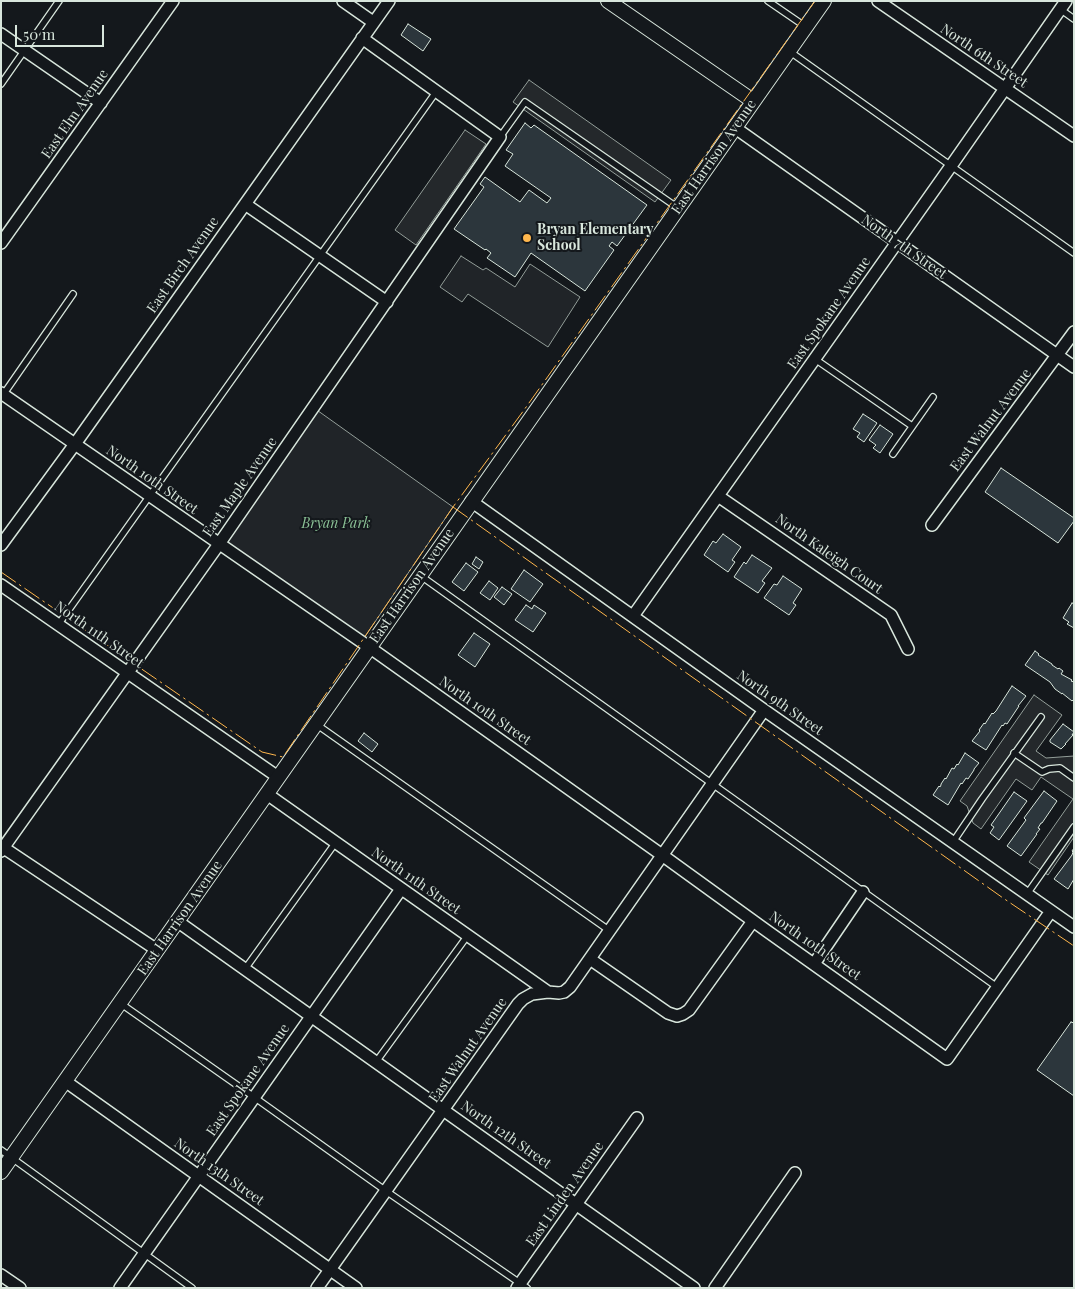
<!DOCTYPE html>
<html>
<head>
<meta charset="utf-8">
<style>
	body { margin:0 }
	#map { position:relative; width:1075px; height:1289px; overflow:hidden; background:#14181c; font-family:"Playfair Display",serif }
	canvas { display:block }
	.frame { position:absolute; inset:0; border:2px solid #d8e6dc; pointer-events:none }
	.scale { position:absolute; left:15px; top:25px; width:89px; height:22px; box-sizing:border-box; border:2px solid #d8e6dc; border-top:0; padding-left:6px; font-size:15px; line-height:18px; white-space:nowrap; color:#d8e6dc; -webkit-text-stroke:4px #14181c; paint-order:stroke }
</style>
</head>
<body>
<div id="map">
<canvas width="1075" height="1289"></canvas>
<div class="frame"></div>
<div class="scale">50 m</div>
</div>
<script>
const ctx = document.querySelector('canvas').getContext('2d');
ctx.lineJoin = 'round';
function paint(path, color) { ctx.fillStyle = color; ctx.fill(path, 'evenodd'); }
const toPath = rows => new Path2D(rows.map(r => 'M' + r).join(''));
function trace(path, color, width, dash) { ctx.strokeStyle = color; ctx.lineWidth = width; ctx.lineCap = dash ? 'butt' : 'round'; ctx.setLineDash(dash || []); ctx.stroke(path); }
function label(font, color, halo, rows, align = 'center') {
  ctx.font = font + ' "Playfair Display",serif'; ctx.lineWidth = 4; ctx.setLineDash([]); ctx.textBaseline = 'middle'; ctx.strokeStyle = halo; ctx.fillStyle = color; for (const [text, x, y, turn = 0] of rows) {
    ctx.save(); ctx.translate(x, y); ctx.rotate((+turn || 0) * Math.PI / 180); ctx.textAlign = isNaN(turn) ? turn : align; if (halo) ctx.strokeText(text, 0, 0); ctx.fillText(text, 0, 0); ctx.restore();
  }
}
const green = toPath([
	[461,256,483,270,486,268,515,287,530,264,580,297,548,347,468,294,462,302,440,287,461,256],
	[314,408,453,507,362,641,219,544,314,408]
]);
paint(green, '#202428');
trace(green, '#939e99', 1);
const parking = toPath([
	[529,80,671,180,655,202,513,102,529,80],
	[465,130,486,144,416,245,395,230,465,130],
	[1034,695,1062,715,1036,751,1046,758,1074,756,1074,837,1048,875,1029,862,1073,799,1041,777,1032,790,1016,779,981,829,973,823,967,806,960,801,1034,695]
]);
paint(parking, '#24282b');
trace(parking, '#939e99', 1);
const building = toPath([
	[408,24,431,39,423,51,401,35,408,24],
	[525,123,531,128,534,125,647,205,617,246,612,242,609,246,614,250,585,291,531,253,515,277,487,258,491,253,486,249,485,250,454,229,484,187,480,184,485,177,520,202,529,190,547,203,551,198,505,166,513,154,506,150,525,123],
	[863,414,877,423,864,442,857,437,860,433,853,429,863,414],
	[880,425,893,434,880,453,873,448,876,445,869,440,880,425],
	[1001,468,1074,518,1074,521,1058,543,985,492,1001,468],
	[723,534,741,547,732,560,735,562,728,572,704,555,713,541,716,543,723,534],
	[752,555,772,568,762,581,765,583,758,593,734,577,744,562,746,564,752,555],
	[476,557,483,562,479,569,472,564,476,557],
	[466,563,478,572,464,591,452,582,466,563],
	[524,570,543,584,530,602,511,589,524,570],
	[783,576,802,589,793,603,796,605,789,615,764,598,774,584,777,585,783,576],
	[489,581,498,588,490,600,480,593,489,581],
	[502,587,512,594,504,605,494,597,502,587],
	[1072,603,1074,604,1074,628,1067,624,1069,622,1063,618,1072,603],
	[526,605,532,609,534,605,546,613,533,632,515,620,526,605],
	[474,633,490,644,475,667,458,655,474,633],
	[1035,651,1039,654,1038,655,1052,664,1052,665,1058,669,1059,668,1063,671,1061,674,1072,680,1071,681,1074,682,1074,699,1072,701,1062,693,1062,694,1055,689,1050,682,1025,665,1035,651],
	[1012,686,1026,696,1018,706,1019,706,1007,724,1005,723,1003,726,1002,725,986,750,972,741,980,731,979,730,984,723,985,724,992,713,993,714,996,711,1012,686],
	[1063,724,1074,732,1072,735,1073,735,1065,744,1066,744,1061,749,1050,742,1050,740,1063,724],
	[364,733,378,744,372,752,358,741,364,733],
	[965,753,979,763,974,769,974,770,968,779,966,778,962,784,961,783,948,805,933,795,939,786,940,787,941,785,941,784,945,778,946,779,952,768,954,769,957,764,958,765,965,753],
	[1044,791,1057,801,1042,823,1041,823,1038,828,1040,829,1036,834,1037,834,1021,856,1007,846,1026,820,1024,818,1044,791],
	[1014,792,1027,801,999,840,990,833,994,827,991,825,1014,792],
	[1074,848,1074,879,1068,889,1054,879,1072,855,1073,852,1072,851,1074,848],
	[1071,1022,1074,1023,1074,1096,1037,1070,1071,1022]
]);
paint(building, '#2c363c');
trace(building, '#d8e6dc', 1);
const service = toPath([
	[768,1,806,27],
	[1060,9,1074,19],
	[789,51,1074,253],
	[1,84,59,1],
	[500,137,525,102,678,208],
	[815,359,912,426],
	[3,395,73,294],
	[893,454,933,397],
	[421,576,997,987],
	[58,625,436,92],
	[316,724,610,931],
	[1014,753,1042,772,1049,769,1060,768,1074,778],
	[953,842,982,799,1041,717],
	[1027,894,1074,827],
	[245,969,336,842],
	[120,1003,254,1097,386,1191,527,1288],
	[376,1062,468,935],
	[1,1150,192,1288]
]);
const minor = toPath([
	[343,1,373,22],
	[878,1,1074,136],
	[1,34,101,103],
	[734,127,1074,367],
	[245,204,387,302],
	[1,243,173,1],
	[1,393,369,647,662,855,767,931,947,1059,1051,911],
	[718,496,891,615,908,649],
	[471,501,764,710,1074,927],
	[932,525,1074,332],
	[1,545,75,444,389,1],
	[1,585,278,777],
	[633,616,951,166,1066,1],
	[267,794,548,992],
	[1,846,157,950],
	[1,851,219,544,500,137,362,38],
	[177,921,694,1288],
	[590,959,668,1013,677,1016,683,1014,689,1010,753,921],
	[814,964,863,892],
	[65,1081,356,1288],
	[1,1275,20,1288],
	[120,1288,401,889],
	[317,1288,518,1004,523,999,532,994,548,992,559,993,564,992,570,987,764,710],
	[517,1288,637,1118],
	[715,1288,795,1173]
]);
const tertiary = toPath([
	[608,1,753,101],
	[1,1172,824,1]
]);
trace(service, '#d8e6dc', 8);
trace(minor, '#d8e6dc', 14);
trace(tertiary, '#d8e6dc', 16);
trace(service, '#14181c', 5.5);
trace(minor, '#14181c', 11);
trace(tertiary, '#14181c', 14);
trace(toPath([
	[453,507,1003,898,1074,946],
	[1,572,262,752,283,757,453,507,524,410,815,1]
]), '#ffb74d', 1, [18, 4, 2.5, 4]);
for (const [x, y, r, color] of [
	[527,238,5,"#ffb74d"]
]) { const dot = new Path2D(); dot.arc(x, y, r, 0, 2 * Math.PI); ctx.fillStyle = color; ctx.fill(dot); trace(dot, '#14181c', 2); }
label('14px', '#d8e6dc', '#14181c', [
	["North 6th Street",984,56,34],
	["East Elm Avenue",75,114,-55],
	["East Harrison Avenue",714,157,-55],
	["North 7th Street",904,247,35],
	["East Birch Avenue",183,265,-55],
	["East Spokane Avenue",829,313,-55],
	["East Walnut Avenue",991,420,-53],
	["North 10th Street",152,480,35],
	["East Maple Avenue",240,487,-55],
	["North Kaleigh Court",829,554,35],
	["East Harrison Avenue",412,586,-55],
	["North 11th Street",99,635,35],
	["North 9th Street",780,703,35],
	["North 10th Street",485,711,35],
	["North 11th Street",416,881,35],
	["East Harrison Avenue",180,918,-55],
	["North 10th Street",815,946,35],
	["East Walnut Avenue",468,1050,-55],
	["East Spokane Avenue",248,1080,-55],
	["North 12th Street",506,1135,35],
	["North 13th Street",219,1172,35],
	["East Linden Avenue",565,1194,-55]
]);
label('bold 14px', '#d8e6dc', '#14181c', [
	["Bryan Elementary",537,230],
	["School",537,246]
], 'left');
label('italic 14px', '#8ac095', '#14181c', [
	["Bryan Park",336,524]
]);
</script>
</body>
</html>
